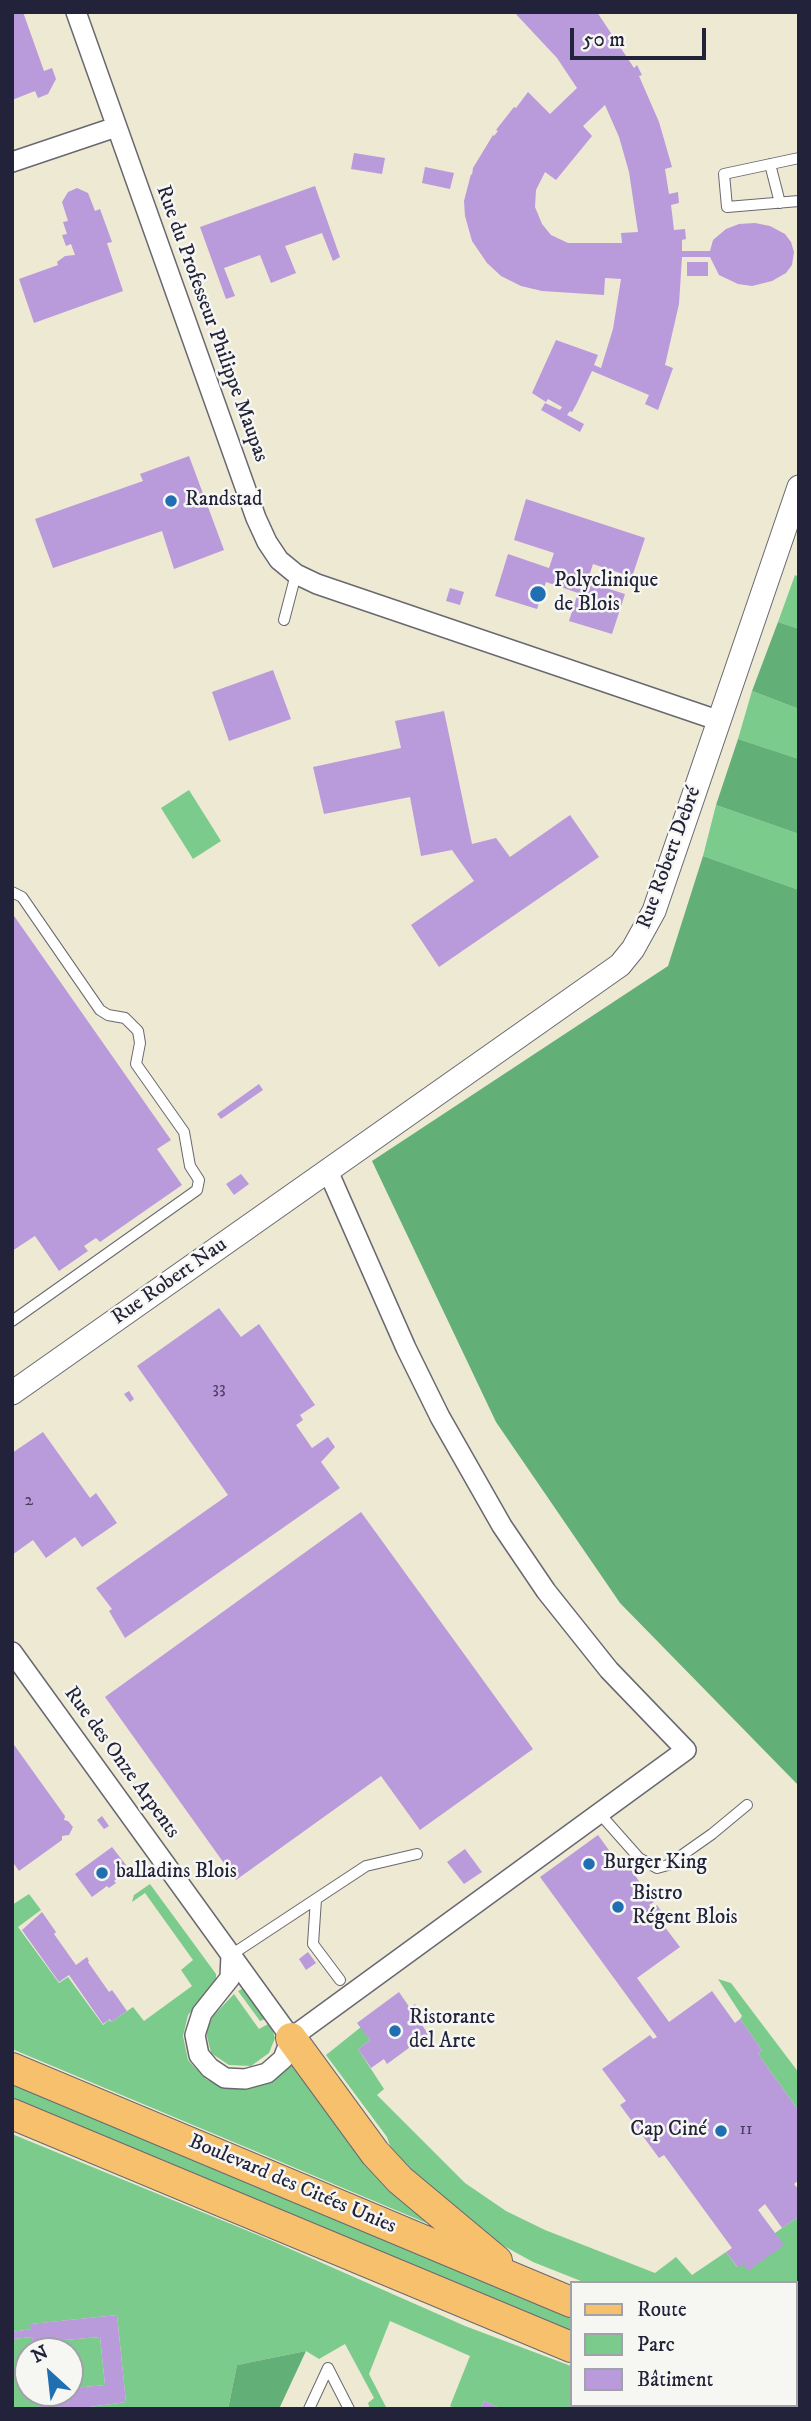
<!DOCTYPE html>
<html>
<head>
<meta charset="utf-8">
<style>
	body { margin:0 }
	#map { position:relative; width:811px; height:2421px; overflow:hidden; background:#eee9d3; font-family:"IM FELL DW Pica",serif }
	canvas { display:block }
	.frame { position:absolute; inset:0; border:14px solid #22223b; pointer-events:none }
	.legend { position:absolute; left:570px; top:2281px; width:228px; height:126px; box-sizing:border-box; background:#f6f6f2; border:2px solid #a1a1a9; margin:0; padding:9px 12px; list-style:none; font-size:21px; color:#22223b }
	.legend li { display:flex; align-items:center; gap:14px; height:35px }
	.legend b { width:35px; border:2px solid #a1a1a9 }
	.north { position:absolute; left:14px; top:2337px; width:70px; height:70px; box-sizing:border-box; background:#f6f6f2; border:2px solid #a1a1a9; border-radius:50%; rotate:333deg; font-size:19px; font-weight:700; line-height:28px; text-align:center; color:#22223b }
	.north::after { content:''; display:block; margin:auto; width:24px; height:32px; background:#1f6fb2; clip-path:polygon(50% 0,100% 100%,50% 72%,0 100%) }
	.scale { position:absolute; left:570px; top:28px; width:136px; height:32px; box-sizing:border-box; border:4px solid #22223b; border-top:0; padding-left:9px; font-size:21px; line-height:24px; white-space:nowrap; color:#22223b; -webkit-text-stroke:5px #f6f6f2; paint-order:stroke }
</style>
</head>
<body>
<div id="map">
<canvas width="811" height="2421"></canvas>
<div class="frame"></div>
<ul class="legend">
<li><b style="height:9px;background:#f7c06c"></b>Route</li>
<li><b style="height:19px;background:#7acb8c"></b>Parc</li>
<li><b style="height:19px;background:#b99adb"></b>Bâtiment</li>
</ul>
<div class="north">N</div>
<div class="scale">50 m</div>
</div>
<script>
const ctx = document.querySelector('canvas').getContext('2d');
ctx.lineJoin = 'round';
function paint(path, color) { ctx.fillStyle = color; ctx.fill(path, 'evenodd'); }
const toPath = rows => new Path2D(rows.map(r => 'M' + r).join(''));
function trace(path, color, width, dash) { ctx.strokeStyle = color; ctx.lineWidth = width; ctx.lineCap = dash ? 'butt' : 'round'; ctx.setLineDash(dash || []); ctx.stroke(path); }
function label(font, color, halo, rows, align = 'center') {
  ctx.font = font + ' "IM FELL DW Pica",serif'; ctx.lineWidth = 5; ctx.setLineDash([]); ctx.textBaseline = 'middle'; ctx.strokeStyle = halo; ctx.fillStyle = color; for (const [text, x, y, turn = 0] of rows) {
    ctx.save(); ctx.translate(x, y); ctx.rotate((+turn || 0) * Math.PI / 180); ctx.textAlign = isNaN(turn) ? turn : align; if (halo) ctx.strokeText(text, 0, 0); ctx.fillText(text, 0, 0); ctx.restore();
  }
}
paint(toPath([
	[795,575,799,577,799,629,778,622],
	[752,691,799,709,799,759,738,739],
	[189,790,221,841,193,859,161,808],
	[716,805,799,834,799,890,703,856],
	[150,1884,216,1974,216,1982,188,2015,183,2036,188,2060,207,2080,234,2087,294,2062,436,2227,12,2049,12,1905,29,1894,41,1910,18,1927,59,1983,68,1977,103,2025,109,2020,111,2022,133,2007,144,2021,192,1986,181,1970,193,1960,145,1893,132,1902,134,1895],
	[718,1979,731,1983,799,2073,799,2111,758,2054,762,2050,740,2019,742,2016],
	[244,1988,268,2018,260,2021,238,1991],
	[234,1994,259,2029,270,2023,275,2038,269,2053,251,2066,229,2065,211,2053,206,2032,213,2016],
	[361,2027,370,2040,358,2049,384,2089,377,2095,465,2183,506,2211,545,2230,655,2273,676,2257,692,2275,726,2252,737,2267,775,2233,799,2216,799,2368,795,2368,795,2283,586,2283,533,2262,484,2235,396,2163,387,2137,326,2055],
	[12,2081,571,2314,571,2337,12,2101],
	[12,2134,270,2240,465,2326,571,2366,571,2405,674,2405,683,2409,502,2409,484,2401,481,2409,456,2409,450,2406,470,2356,390,2321,369,2374,387,2409,370,2409,368,2403,374,2398,345,2344,319,2359,306,2351,237,2365,228,2409,75,2409,126,2402,117,2315,31,2324,31,2329,12,2332],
	[32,2337,33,2351,28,2351,28,2393,38,2393,39,2409,12,2409,12,2339],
	[100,2337,105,2385,73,2388,70,2382,70,2351,53,2351,52,2341]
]), '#7acb8c');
paint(toPath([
	[778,622,799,629,799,709,752,691],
	[738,739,799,759,799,834,716,805],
	[703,856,799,890,799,1786,620,1603,496,1422,372,1161,668,966],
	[306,2351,279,2409,228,2409,237,2365]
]), '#63af78');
paint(toPath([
	[12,12,23,12,44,71,52,68,56,79,48,94,38,98,35,91,12,100],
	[514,12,597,12,634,68,637,65,642,75,639,76,659,122,672,167,665,169,669,194,678,192,679,203,671,205,674,230,685,229,686,239,682,240,682,251,710,251,713,240,726,229,739,224,755,223,770,226,785,234,791,242,794,252,792,265,786,273,772,281,752,286,738,284,719,275,710,257,682,257,679,304,665,365,673,368,658,410,645,404,649,395,592,371,577,403,572,412,570,411,567,415,584,424,580,432,541,410,545,403,560,410,562,407,548,399,546,402,532,393,556,340,598,355,594,365,601,368,613,329,621,279,605,278,604,295,542,291,521,286,501,276,487,263,472,241,465,216,464,201,471,174,472,175,473,168,493,135,494,136,498,131,496,130,514,107,516,108,528,92,550,114,577,88,557,58],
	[605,105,619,137,629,172,638,232,621,233,622,243,568,243,551,235,542,224,535,207,536,190,545,172,556,180,592,136,583,126],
	[354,153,385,158,382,174,351,169],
	[425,167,454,173,450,189,422,183],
	[315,186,340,257,333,261,322,233,285,246,296,273,271,283,260,255,224,268,235,296,226,299,200,227],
	[77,188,88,193,95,211,100,209,112,242,107,243,123,291,34,323,19,279,58,265,57,262,65,256,75,255,71,244,66,246,62,235,67,234,63,222,68,221,62,202,68,192],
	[687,262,708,262,708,276,687,276],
	[189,456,224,550,174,569,162,531,53,568,35,519,143,481,140,474],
	[526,499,645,538,632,577,593,564,587,582,625,594,612,634,569,621,578,593,546,582,537,609,495,596,508,554,549,568,554,553,514,540],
	[450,588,464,592,460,605,446,601],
	[273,670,291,719,229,741,212,692],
	[444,711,472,844,496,838,510,857,570,815,599,857,439,967,411,925,474,881,452,850,421,856,410,797,324,814,313,767,401,748,395,721],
	[12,913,171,1140,157,1149,182,1185,100,1242,96,1238,84,1246,88,1251,59,1271,35,1236,12,1251],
	[259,1084,263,1090,221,1119,217,1114],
	[241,1174,249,1184,234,1195,226,1184],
	[219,1308,241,1337,259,1324,315,1405,300,1415,303,1420,296,1425,312,1448,328,1437,335,1447,321,1462,340,1488,125,1638,109,1611,112,1609,96,1588,228,1495,137,1366],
	[129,1391,134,1399,130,1402,124,1394],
	[43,1432,90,1498,96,1493,117,1523,82,1547,75,1537,46,1558,33,1540,12,1555,12,1453],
	[361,1512,533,1749,420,1830,381,1776,236,1880,105,1697],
	[12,1742,65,1816,64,1820,68,1821,73,1827,69,1835,62,1836,62,1840,19,1871,12,1861],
	[102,1816,109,1826,104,1829,97,1820],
	[598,1835,624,1871,629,1867,654,1902,649,1905,652,1909,657,1905,663,1914,658,1918,680,1947,637,1978,669,2022,712,1991,735,2023,740,2019,755,2040,762,2050,758,2054,799,2111,799,2180,794,2184,799,2190,799,2216,782,2228,765,2204,758,2210,784,2245,748,2271,743,2264,738,2268,726,2252,732,2248,664,2155,659,2158,620,2105,626,2101,602,2069,650,2035,653,2039,657,2037,540,1877],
	[112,1847,126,1865,122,1867,125,1872,114,1881,116,1883,109,1888,107,1886,92,1897,75,1874],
	[465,1849,482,1872,464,1884,447,1862],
	[42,1912,56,1932,54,1934,76,1965,87,1957,89,1961,88,1962,109,1992,112,1990,127,2011,111,2022,110,2019,103,2024,69,1975,59,1982,22,1930],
	[308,1952,316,1963,306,1970,299,1959],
	[399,1992,410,2008,415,2004,421,2013,416,2016,428,2034,387,2064,384,2059,371,2068,358,2049,370,2040,357,2023],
	[117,2315,126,2402,75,2409,39,2409,38,2393,70,2393,70,2379,73,2388,105,2385,100,2337,52,2341,53,2351,33,2351,32,2337,12,2339,12,2332,31,2329,30,2324],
	[484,2401,502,2409,481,2409]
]), '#b99adb');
const service = toPath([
	[799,158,724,174,727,207,799,201],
	[770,164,780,203],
	[284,620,296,574],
	[12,892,22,897,100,1010,108,1015,125,1018,138,1031,140,1043,136,1064,184,1132,190,1166,199,1180,197,1190,12,1321],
	[600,1814,639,1858,657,1868,668,1865,712,1834,747,1805],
	[316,1899,313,1944,340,1980],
	[231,1955,366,1866,417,1854],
	[309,2409,328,2368,349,2409]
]);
const minor = toPath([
	[76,12,256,518,267,542,279,560,296,574,317,584,720,721],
	[12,162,116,127],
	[12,1652,291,2038],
	[231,1955,230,1978,202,2013,195,2035,199,2055,210,2068,225,2078,245,2079,267,2073,283,2059,291,2038,686,1750,609,1670,546,1591,502,1526,440,1417,406,1348,328,1171]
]);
const tertiary = toPath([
	[12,1393,620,965,633,949,654,911,799,487]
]);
const primary = toPath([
	[291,2038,375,2153,400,2180,497,2261],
	[12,2068,571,2302],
	[12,2114,571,2347],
	[795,2376,799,2376],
	[713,2405,721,2409]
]);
trace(service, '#696870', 12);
trace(minor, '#696870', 22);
trace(tertiary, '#696870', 25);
trace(primary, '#696870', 32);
trace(service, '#fff', 10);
trace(minor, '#fff', 19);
trace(tertiary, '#fff', 23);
trace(primary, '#f7c06c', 30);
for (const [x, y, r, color] of [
	[171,501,7,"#1f6fb2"],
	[538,594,9,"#1f6fb2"],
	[589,1864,7,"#1f6fb2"],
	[102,1873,7,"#1f6fb2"],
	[618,1907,7,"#1f6fb2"],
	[395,2031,7,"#1f6fb2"],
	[721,2131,7,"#1f6fb2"]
]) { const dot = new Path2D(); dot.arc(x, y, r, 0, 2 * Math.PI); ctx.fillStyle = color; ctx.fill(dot); trace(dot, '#f6f6f2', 2.5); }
label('18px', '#484063', null, [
	["33",219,1389],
	["2",29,1501],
	["11",746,2130]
]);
label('21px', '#22223b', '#f6f6f2', [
	["Rue du Professeur Philippe Maupas",211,324,70],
	["Rue Robert Debré",670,858,-70],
	["Rue Robert Nau",170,1282,-35],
	["Rue des Onze Arpents",121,1763,54],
	["Boulevard des Citées Unies",292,2185,23]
]);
label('21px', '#22223b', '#f6f6f2', [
	["Randstad",185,501],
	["Polyclinique",554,582],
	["de Blois",554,606],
	["Burger King",603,1864],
	["balladins Blois",116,1873],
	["Bistro",632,1895],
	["Régent Blois",632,1919],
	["Ristorante",409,2019],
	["del Arte",409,2043],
	["Cap Ciné",707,2131,"right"]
], 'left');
</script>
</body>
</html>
